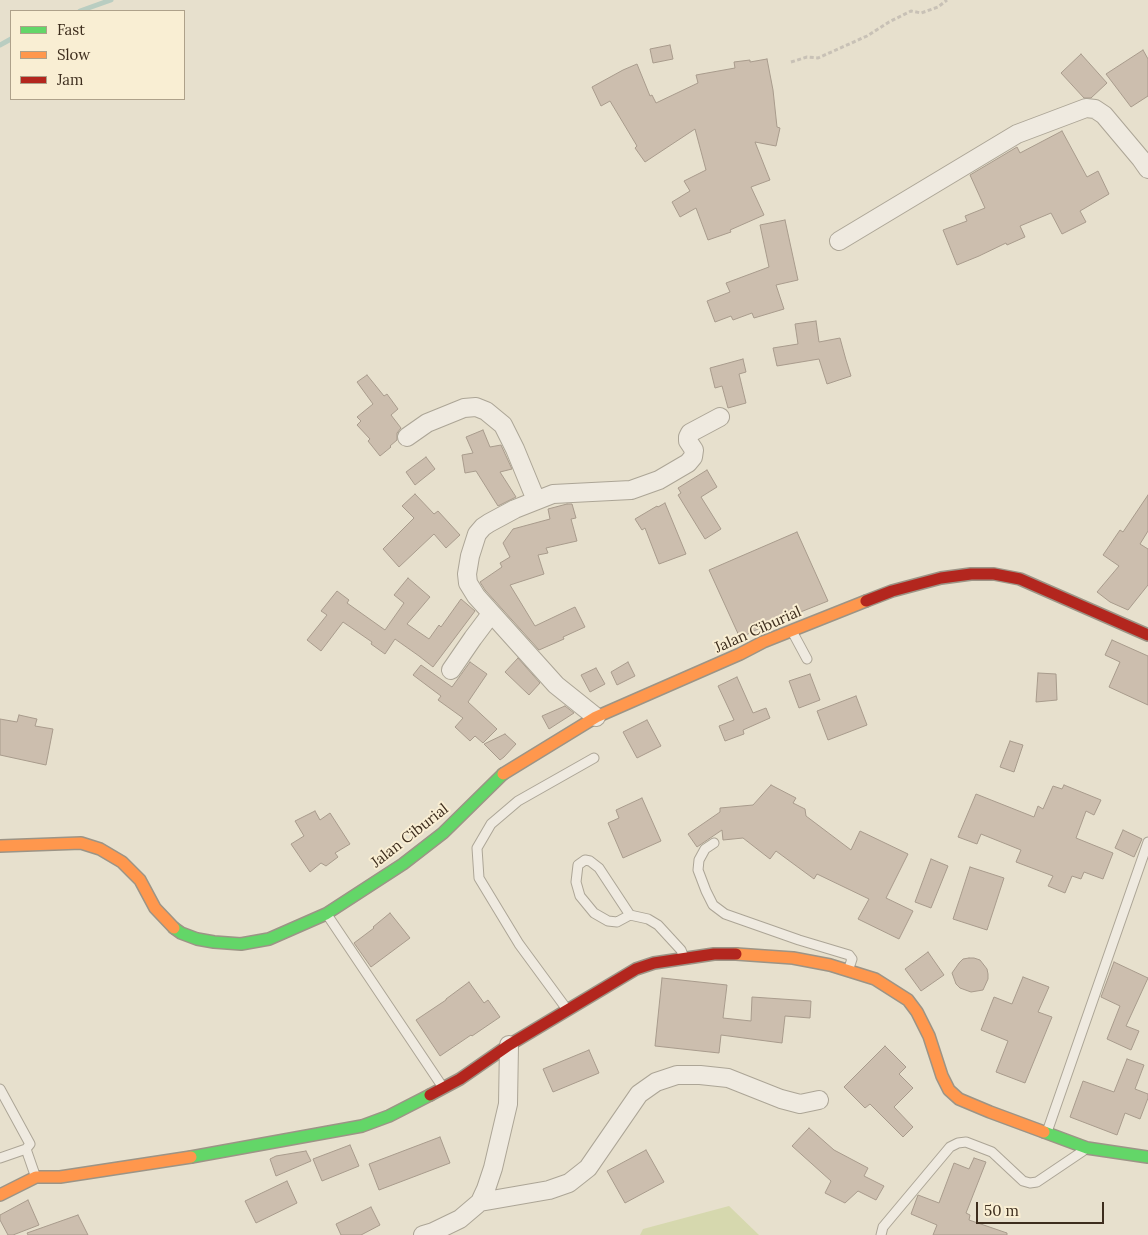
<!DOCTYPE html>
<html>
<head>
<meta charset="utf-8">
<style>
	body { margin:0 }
	#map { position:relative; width:1148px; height:1235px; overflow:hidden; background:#e7e0cd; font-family:Lora,serif }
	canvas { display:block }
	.legend { position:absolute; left:10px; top:10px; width:175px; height:90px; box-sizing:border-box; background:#f9eed3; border:1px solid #aea18a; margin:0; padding:6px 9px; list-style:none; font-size:15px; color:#3d2d1d }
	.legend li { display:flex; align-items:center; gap:10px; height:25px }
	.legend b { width:25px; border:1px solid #aea18a }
	.scale { position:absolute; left:976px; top:1202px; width:128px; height:22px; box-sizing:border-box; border:2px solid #3d2d1d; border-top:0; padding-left:6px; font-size:15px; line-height:18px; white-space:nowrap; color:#3d2d1d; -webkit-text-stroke:4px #f9eed3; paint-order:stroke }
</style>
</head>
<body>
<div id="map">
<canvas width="1148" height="1235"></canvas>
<ul class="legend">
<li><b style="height:6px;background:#63d668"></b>Fast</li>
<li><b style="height:6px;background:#ff974d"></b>Slow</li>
<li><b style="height:6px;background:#b3261e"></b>Jam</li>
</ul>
<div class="scale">50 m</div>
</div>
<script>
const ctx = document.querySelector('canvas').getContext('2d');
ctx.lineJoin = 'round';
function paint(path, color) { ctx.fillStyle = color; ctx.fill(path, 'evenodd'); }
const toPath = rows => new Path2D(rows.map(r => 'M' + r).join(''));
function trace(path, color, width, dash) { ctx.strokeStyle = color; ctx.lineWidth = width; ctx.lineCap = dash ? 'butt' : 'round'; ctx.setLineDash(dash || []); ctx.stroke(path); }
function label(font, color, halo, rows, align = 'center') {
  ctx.font = font + ' Lora,serif'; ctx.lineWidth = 4; ctx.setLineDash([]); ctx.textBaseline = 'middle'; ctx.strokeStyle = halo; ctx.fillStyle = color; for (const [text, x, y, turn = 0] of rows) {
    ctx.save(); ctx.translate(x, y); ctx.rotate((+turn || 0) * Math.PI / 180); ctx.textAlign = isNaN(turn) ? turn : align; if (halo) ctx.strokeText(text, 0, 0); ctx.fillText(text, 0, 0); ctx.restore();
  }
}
paint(toPath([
	[729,1206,759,1235,640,1235,643,1229]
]), '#d6d8ae');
trace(toPath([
	[80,11,111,0],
	[0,45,11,39]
]), '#b9cdc1', 5);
const building = toPath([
	[670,45,673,59,653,63,650,49,670,45],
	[1143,50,1148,59,1148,96,1131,107,1106,74,1143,50],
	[1081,54,1107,83,1091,98,1084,98,1061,73,1081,54],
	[767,59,773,90,777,127,780,128,776,146,755,142,770,180,751,187,764,215,730,230,731,232,708,240,696,208,680,217,672,202,690,191,684,181,706,170,695,129,645,162,635,148,637,146,610,101,601,106,592,87,623,70,637,64,650,96,652,95,656,103,698,83,696,75,735,68,734,62,750,60,750,62,767,59],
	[1062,131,1087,177,1098,171,1109,194,1080,211,1086,222,1062,234,1051,213,1020,226,1025,237,1007,245,1006,243,979,256,957,265,943,230,967,221,965,216,985,208,970,175,1017,147,1020,153,1062,131],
	[785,220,798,280,776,285,784,309,754,318,752,313,733,320,731,316,715,322,707,301,730,292,726,283,769,267,760,225,785,220],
	[816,321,819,342,840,338,846,360,851,376,827,384,819,359,777,366,773,348,798,344,795,324,816,321],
	[743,359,746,372,739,374,746,403,728,408,722,386,715,388,710,368,743,359],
	[367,375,384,396,387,394,398,409,391,415,401,428,397,433,397,440,390,446,391,447,380,456,368,441,370,439,357,425,361,421,357,417,373,404,357,382,367,375],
	[483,430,490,447,501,445,512,469,500,472,516,497,498,506,476,471,465,473,462,455,473,453,466,437,483,430],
	[426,457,435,469,415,485,406,472,426,457],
	[707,470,717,487,701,497,721,529,705,539,678,495,681,493,678,488,707,470],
	[415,494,434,514,438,511,460,535,446,548,434,534,399,567,383,549,414,518,402,506,415,494],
	[1148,495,1148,531,1140,544,1148,549,1148,585,1128,610,1110,602,1097,592,1119,566,1103,555,1120,530,1123,532,1148,495],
	[665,503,686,554,659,564,645,528,642,530,635,519,657,506,658,507,665,503],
	[567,504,572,504,576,518,571,519,577,541,546,548,548,553,538,555,544,574,510,585,535,626,575,607,585,627,563,637,564,639,539,650,485,590,480,582,502,567,500,563,510,557,503,543,513,529,550,519,548,509,567,504],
	[797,532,828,601,758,629,740,638,709,570,797,532],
	[408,578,430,597,407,624,429,639,439,625,441,627,461,599,475,611,433,667,419,656,395,639,385,654,371,644,372,642,343,622,321,651,307,640,327,615,321,611,337,591,349,600,347,603,385,630,404,603,394,595,408,578],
	[1112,640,1148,656,1148,705,1109,687,1120,662,1105,655,1112,640],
	[518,658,540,683,529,695,505,672,518,658],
	[470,662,487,674,468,702,497,729,483,743,475,736,470,741,455,727,463,718,438,700,441,696,413,675,421,665,452,687,470,662],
	[628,662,635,676,617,685,611,672,628,662],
	[596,668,605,684,590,692,581,675,596,668],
	[1038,673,1056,674,1057,700,1036,702,1038,673],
	[810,674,820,700,799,708,789,681,810,674],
	[737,677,753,713,766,708,770,718,743,730,744,734,725,741,719,726,734,720,718,686,737,677],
	[856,696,867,725,828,740,817,711,856,696],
	[565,706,574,713,549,729,542,716,565,706],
	[19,715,37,719,35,726,53,729,46,765,0,755,0,719,17,722,19,715],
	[647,720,661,746,637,758,623,732,647,720],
	[505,734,516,744,504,757,500,760,484,744,505,734],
	[1010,741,1023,745,1014,772,1000,767,1010,741],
	[771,785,796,798,793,803,805,809,806,816,851,850,860,831,908,854,886,898,913,911,899,939,858,919,869,899,817,874,814,879,776,851,770,859,743,838,723,840,722,830,697,847,688,834,720,812,720,808,753,805,771,785],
	[1064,785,1101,800,1094,815,1086,811,1076,838,1113,853,1103,879,1084,872,1081,879,1072,876,1065,893,1048,886,1053,876,1016,862,1021,850,981,834,977,844,958,837,976,794,1034,817,1038,806,1043,809,1053,786,1062,789,1064,785],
	[642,798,661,841,623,858,608,823,619,818,616,810,642,798],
	[315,811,320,820,330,813,350,844,335,853,338,857,326,866,321,863,310,872,291,844,304,836,295,821,315,811],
	[1123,830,1142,839,1134,857,1115,848,1123,830],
	[931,859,948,866,931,908,915,902,931,859],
	[970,867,1004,878,987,930,953,919,970,867],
	[390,913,410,938,371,967,354,943,374,928,373,927,390,913],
	[928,952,944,975,921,991,905,969,928,952],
	[969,958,974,958,980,960,987,969,988,974,988,979,983,990,971,992,960,988,956,984,952,973,959,963,963,959,969,958],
	[1114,962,1148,978,1126,1026,1139,1031,1131,1050,1107,1039,1120,1006,1101,997,1114,962],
	[1023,977,1049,987,1038,1012,1052,1017,1025,1083,996,1072,1008,1041,981,1030,994,997,1012,1004,1023,977],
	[662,978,727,985,723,1018,751,1021,752,997,811,1001,810,1018,785,1016,782,1043,721,1035,719,1053,655,1046,662,978],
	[469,982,484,1003,488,1000,500,1017,472,1036,471,1035,440,1056,416,1020,446,1000,446,999,469,982],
	[885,1046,906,1067,899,1074,913,1088,894,1107,913,1127,903,1137,870,1104,865,1108,844,1087,885,1046],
	[589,1050,599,1073,553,1092,543,1069,589,1050],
	[1127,1059,1144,1065,1135,1089,1148,1094,1148,1098,1140,1119,1125,1113,1117,1135,1070,1117,1083,1081,1114,1092,1127,1059],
	[809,1128,834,1150,868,1168,864,1176,884,1186,876,1200,858,1191,845,1203,825,1193,831,1181,792,1146,809,1128],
	[440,1137,450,1163,379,1190,369,1164,440,1137],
	[350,1145,359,1166,322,1181,313,1159,350,1145],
	[646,1150,664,1182,625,1203,607,1171,646,1150],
	[306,1151,311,1161,276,1176,270,1159,276,1156,306,1151],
	[974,1158,986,1162,966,1213,970,1215,969,1220,1007,1233,1007,1235,933,1235,937,1225,911,1214,918,1195,939,1203,954,1163,969,1169,974,1158],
	[287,1181,297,1203,256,1223,245,1201,287,1181],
	[28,1200,39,1225,13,1235,8,1235,0,1220,0,1215,28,1200],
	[371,1207,380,1225,361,1235,341,1235,336,1224,371,1207],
	[78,1215,88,1235,28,1235,27,1233,78,1215]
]);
paint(building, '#ccbeae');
trace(building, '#a89b8c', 1);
const lane = toPath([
	[793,633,807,659],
	[714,843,705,849,699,860,698,870,706,891,713,905,725,914,799,940,849,955,852,959,849,968],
	[630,915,617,922,608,921,594,913,580,896,576,882,578,865,585,860,590,861,599,868,630,915,648,919,658,925,681,950,683,955],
	[328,916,442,1086],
	[566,1008,519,944,479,878,477,848,491,824,518,801,594,758],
	[0,1089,30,1144,26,1149,35,1175],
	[1047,1132,1148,842],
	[0,1158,26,1149],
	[881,1235,883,1227,950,1147,958,1143,966,1142,992,1152,1023,1181,1030,1183,1037,1182,1083,1151]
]);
const street = toPath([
	[839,241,1017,134,1086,108,1095,109,1104,115,1141,159,1148,169],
	[407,437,427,423,464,408,476,407,486,411,503,425,515,449,536,500],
	[451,670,473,638,491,614],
	[596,717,556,685,476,596,468,583,467,574,470,556,477,534,483,527,489,523,515,509,553,494,631,490,659,480,688,463,693,457,694,450,688,441,688,437,690,433,720,417],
	[480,1202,549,1190,569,1183,588,1168,639,1094,656,1082,677,1075,700,1075,728,1078,781,1099,800,1104,819,1100],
	[423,1235,433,1232,460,1219,480,1202,486,1189,493,1168,508,1104,509,1045]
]);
const fast = toPath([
	[174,928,181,933,197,939,214,942,241,944,269,939,326,914,403,864,443,833,503,774],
	[1044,1132,1087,1148,1148,1157],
	[191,1157,362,1126,389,1116,430,1095]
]);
const slow = toPath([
	[503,774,596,717,740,654,763,642,866,601],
	[0,846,81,843,100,849,122,862,140,880,155,908,174,928],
	[736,954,793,958,830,965,875,979,908,1000,917,1012,929,1036,942,1076,949,1090,959,1099,990,1112,1044,1132],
	[0,1195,36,1177,60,1177,191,1157]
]);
const jam = toPath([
	[866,601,892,591,941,578,971,574,994,574,1020,579,1148,635],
	[430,1095,460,1079,509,1045,636,969,654,963,714,954,736,954]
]);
trace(lane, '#aca596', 11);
trace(street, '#aca596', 20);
trace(fast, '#9c9486', 14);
trace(slow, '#9c9486', 14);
trace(jam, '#9c9486', 14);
trace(toPath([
	[791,62,807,57,818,58,867,36,889,22,911,11,921,13,938,7,947,0]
]), '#c8c1b6', 3, [4, 2.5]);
trace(lane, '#efeae0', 9);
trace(street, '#efeae0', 18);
trace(fast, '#63d668', 11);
trace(slow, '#ff974d', 11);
trace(jam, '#b3261e', 11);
label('15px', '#3d2d1d', '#f9eed3', [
	["Jalan Ciburial",758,630,-24],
	["Jalan Ciburial",410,836,-38]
]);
</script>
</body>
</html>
